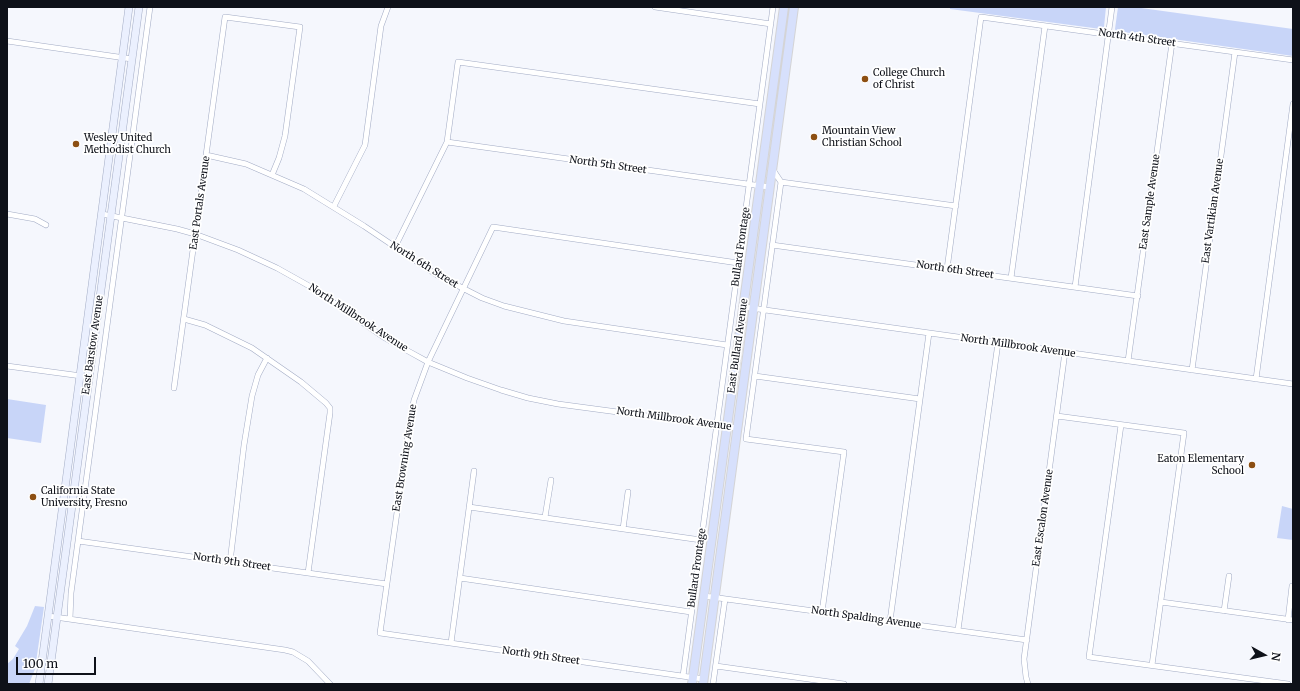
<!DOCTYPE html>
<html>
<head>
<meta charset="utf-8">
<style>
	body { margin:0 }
	#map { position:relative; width:1300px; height:691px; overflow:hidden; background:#f5f7fd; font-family:Merriweather,serif }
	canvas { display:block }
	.frame { position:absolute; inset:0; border:8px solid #0e1119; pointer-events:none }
	.north { position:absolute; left:1244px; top:635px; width:40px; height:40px; -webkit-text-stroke:3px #fff; paint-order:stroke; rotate:98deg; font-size:11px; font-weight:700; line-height:16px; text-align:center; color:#0e1119 }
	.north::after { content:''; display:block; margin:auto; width:14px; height:18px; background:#0e1119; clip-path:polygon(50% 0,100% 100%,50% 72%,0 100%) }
	.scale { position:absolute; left:16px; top:657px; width:80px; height:18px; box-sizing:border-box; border:2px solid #0e1119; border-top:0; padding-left:5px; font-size:12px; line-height:14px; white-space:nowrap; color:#0e1119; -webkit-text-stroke:3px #fff; paint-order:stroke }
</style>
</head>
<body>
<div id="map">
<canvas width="1300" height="691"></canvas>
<div class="frame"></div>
<div class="north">N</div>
<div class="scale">100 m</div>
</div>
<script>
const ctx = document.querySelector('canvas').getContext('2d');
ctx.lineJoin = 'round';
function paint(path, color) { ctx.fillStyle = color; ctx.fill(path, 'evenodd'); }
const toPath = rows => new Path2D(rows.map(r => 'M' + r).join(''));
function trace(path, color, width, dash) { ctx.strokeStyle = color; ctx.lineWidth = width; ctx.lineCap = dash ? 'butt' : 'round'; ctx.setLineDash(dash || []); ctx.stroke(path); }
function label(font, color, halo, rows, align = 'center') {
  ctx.font = font + ' Merriweather,serif'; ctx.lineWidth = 3.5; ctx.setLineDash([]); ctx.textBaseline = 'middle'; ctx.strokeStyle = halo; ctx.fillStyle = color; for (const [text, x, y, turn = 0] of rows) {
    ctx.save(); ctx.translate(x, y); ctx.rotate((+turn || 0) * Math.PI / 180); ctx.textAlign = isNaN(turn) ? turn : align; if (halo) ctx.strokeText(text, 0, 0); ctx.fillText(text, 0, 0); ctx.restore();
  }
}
paint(toPath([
	[950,7,1106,7,1104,27,1101,29,950,9],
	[1118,7,1134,7,1293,29,1293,56,1116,31,1115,29],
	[7,399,46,405,41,443,7,438],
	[1282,506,1293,509,1293,540,1277,538],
	[35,606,44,607,35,669,29,684,7,684,7,664,13,659,19,649,15,646,27,626]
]), '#c8d5f8');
const minor = toPath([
	[655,7,771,24],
	[7,41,132,59],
	[447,142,769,187],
	[206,155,246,164,304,189,364,226,437,275,482,298,504,306,564,321,727,345],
	[773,170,781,182,956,206],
	[781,182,746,439,844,452,822,612],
	[334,206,365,145,381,26,388,7],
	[7,214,35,219,46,225],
	[102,214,177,229,195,234,238,250,277,268,311,287,385,338,408,351,428,362,467,378,501,390,528,398,558,404,737,428],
	[772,245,1138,296],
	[395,247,447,142,458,62,760,104],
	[947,269,981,17,1293,60],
	[1011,278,1045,26],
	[1075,287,1112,7],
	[744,307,1293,384],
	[184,319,205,325,252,348,301,382,326,403,330,408,330,413,308,573],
	[1128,361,1172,43],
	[7,366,89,377],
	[1192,370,1235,52],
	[755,376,920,399],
	[1256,379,1293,104],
	[174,388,225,17,300,27,285,136,279,158,272,175],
	[1057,416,1184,433,1152,665],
	[1121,425,1089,657,1288,684],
	[469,507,701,540],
	[545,517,551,480],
	[623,529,628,492],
	[78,541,387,584],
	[230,562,244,445,252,396,258,375,267,358],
	[460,578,691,612],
	[704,596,1027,640],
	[1161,602,1293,620],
	[1224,611,1229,576],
	[48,616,285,650,293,652,308,661,330,684],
	[70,619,71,593,150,7],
	[1288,620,1292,586],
	[890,621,929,333],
	[958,630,998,343],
	[451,643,474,471],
	[716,666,844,684],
	[683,676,773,7],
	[703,679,380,633,410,420,414,400,428,362,493,227,738,263],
	[713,684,725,599],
	[1028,684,1026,677,1024,659,1065,352]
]);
const secondary = toPath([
	[39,684,129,7],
	[48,684,139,7]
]);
const primary = toPath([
	[692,684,784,7],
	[703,684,794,7]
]);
trace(minor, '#a2abc4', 6);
trace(secondary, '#a2abc4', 8);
trace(primary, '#d4d4d6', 10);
trace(minor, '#fff', 5);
trace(secondary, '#ebf0fe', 7);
trace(primary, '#d7e0fc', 8);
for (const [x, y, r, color] of [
	[865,79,4,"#8d4f12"],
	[814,137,4,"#8d4f12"],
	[76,144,4,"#8d4f12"],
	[1252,465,4,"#8d4f12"],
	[33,497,4,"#8d4f12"]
]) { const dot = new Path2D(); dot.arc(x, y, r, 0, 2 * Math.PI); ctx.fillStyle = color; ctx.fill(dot); trace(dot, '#fff', 1.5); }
label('10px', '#0e1119', '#fff', [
	["North 4th Street",1137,38,8],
	["North 5th Street",608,165,8],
	["East Sample Avenue",1150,202,-82],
	["East Portals Avenue",200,203,-82],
	["East Vartikian Avenue",1213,211,-82],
	["Bullard Frontage",741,247,-82],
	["North 6th Street",424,265,32],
	["North 6th Street",955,270,8],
	["North Millbrook Avenue",358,318,33],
	["East Barstow Avenue",93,345,-82],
	["East Bullard Avenue",738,346,-82],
	["North Millbrook Avenue",1018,346,8],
	["North Millbrook Avenue",674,419,8],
	["East Browning Avenue",405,458,-81],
	["East Escalon Avenue",1043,518,-82],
	["North 9th Street",232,562,8],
	["Bullard Frontage",697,568,-82],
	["North Spalding Avenue",866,618,8],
	["North 9th Street",541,656,8]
]);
label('10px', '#0e1119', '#fff', [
	["College Church",873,73],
	["of Christ",873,85],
	["Mountain View",822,131],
	["Christian School",822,143],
	["Wesley United",84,138],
	["Methodist Church",84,150],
	["Eaton Elementary",1244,459,"right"],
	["School",1244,471,"right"],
	["California State",41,491],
	["University, Fresno",41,503]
], 'left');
</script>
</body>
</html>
